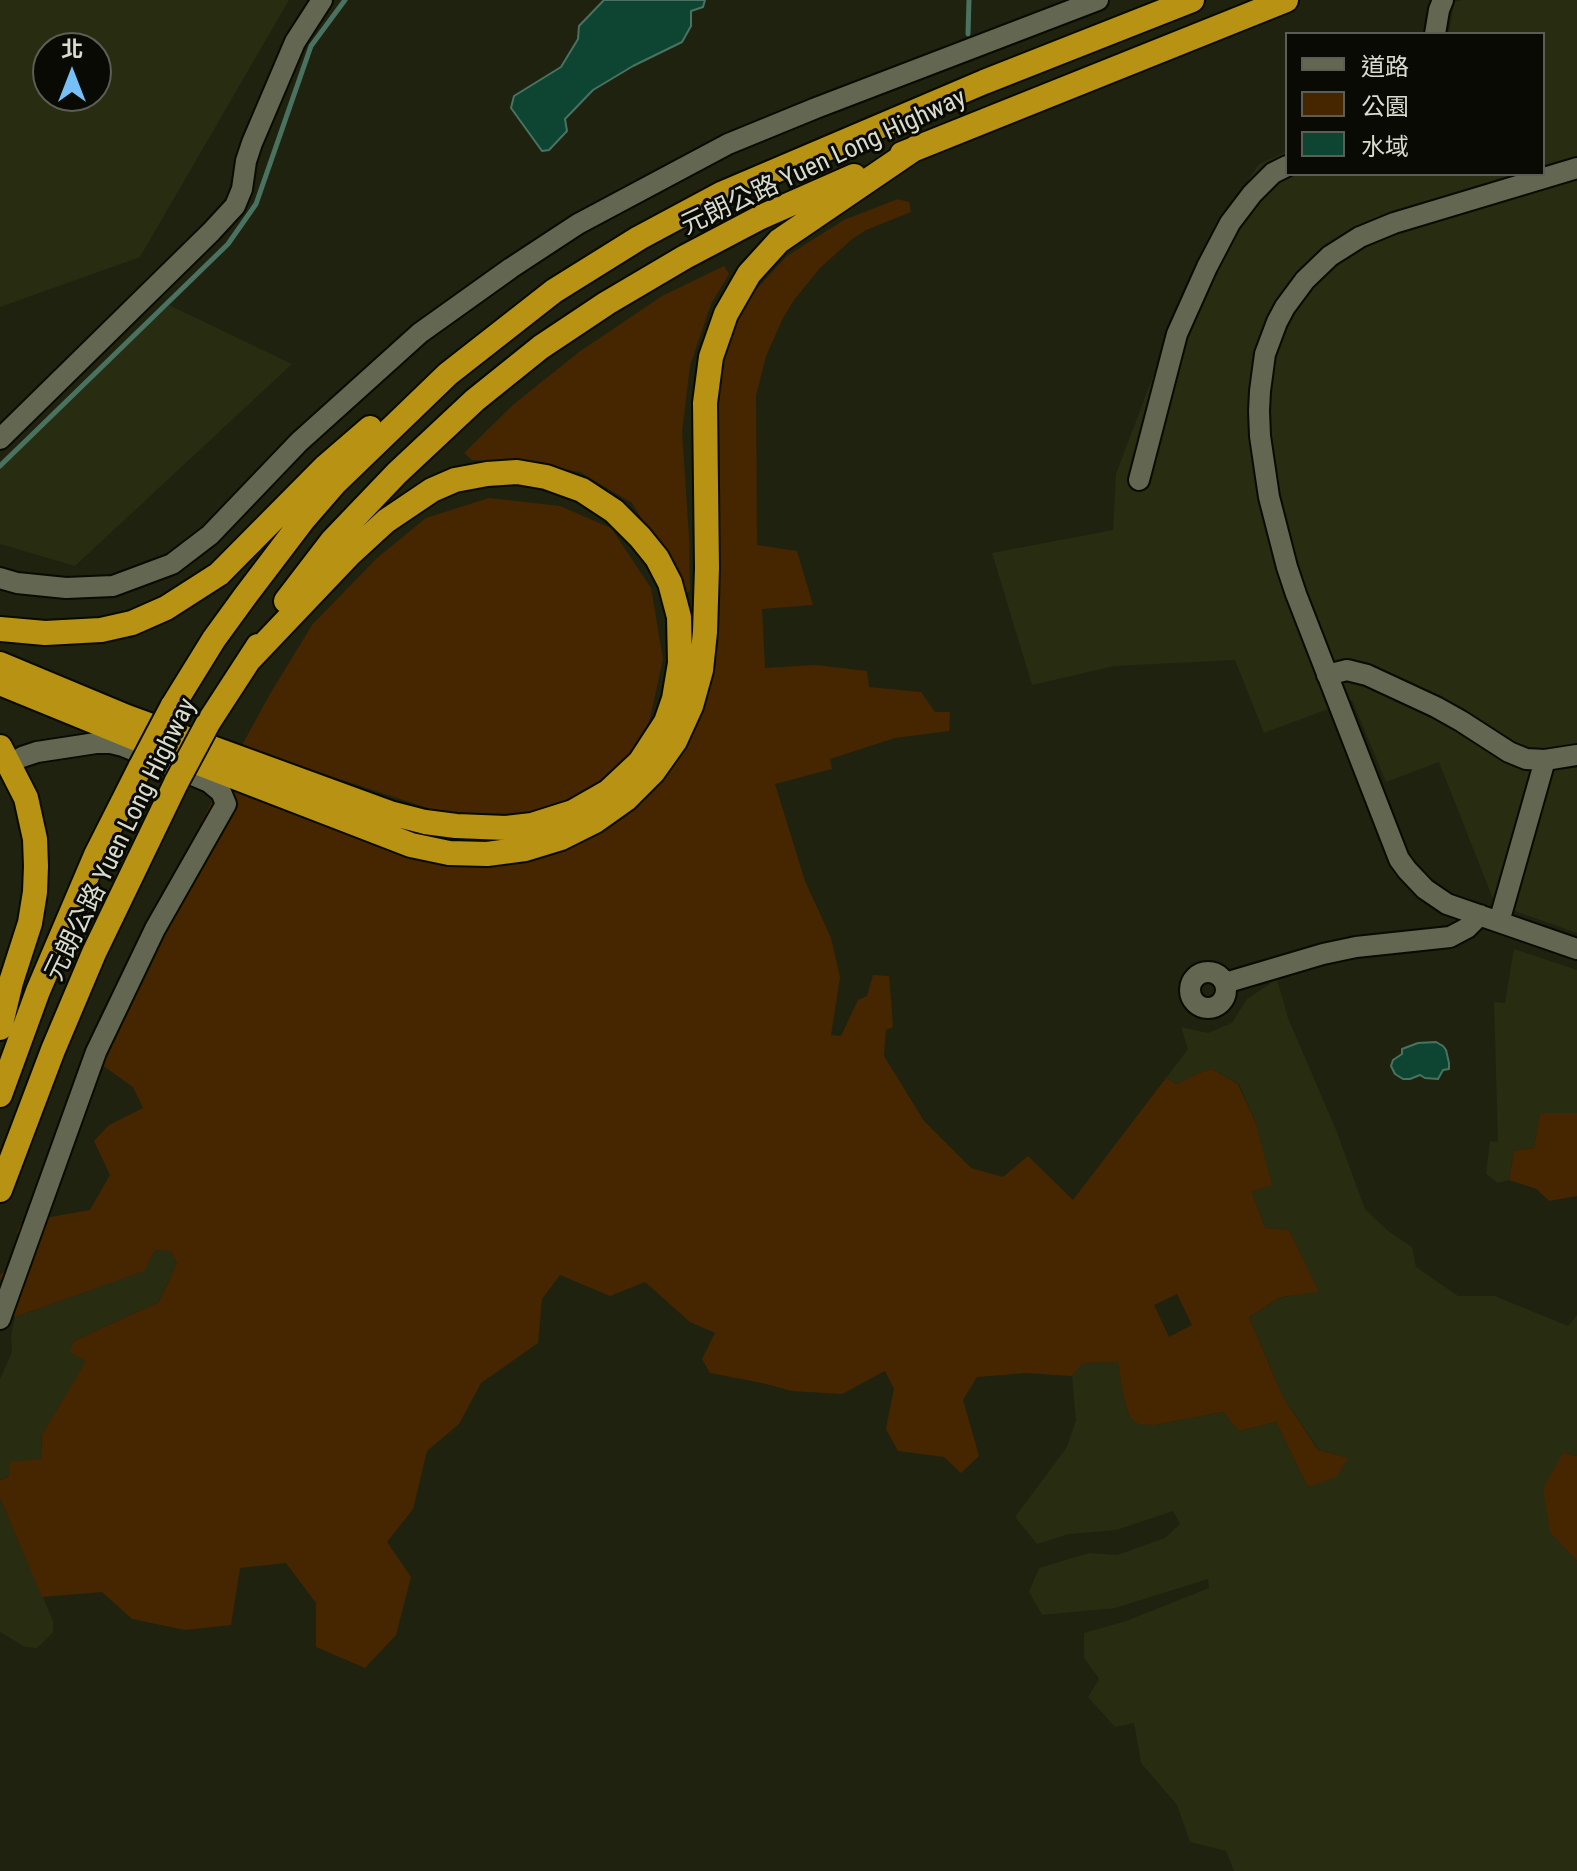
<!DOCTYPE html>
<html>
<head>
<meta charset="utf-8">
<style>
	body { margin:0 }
	#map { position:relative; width:1577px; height:1871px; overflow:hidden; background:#1f220f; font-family:"Roboto Condensed","Noto Sans TC",sans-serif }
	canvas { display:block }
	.legend { position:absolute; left:1285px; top:32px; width:260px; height:144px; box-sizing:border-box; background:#090a04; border:2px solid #5c5e55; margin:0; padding:10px 14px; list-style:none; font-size:24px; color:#d8dbce }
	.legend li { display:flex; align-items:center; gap:16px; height:40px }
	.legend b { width:40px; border:2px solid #5c5e55 }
	.north { position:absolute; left:32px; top:32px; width:80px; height:80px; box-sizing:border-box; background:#090a04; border:2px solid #5c5e55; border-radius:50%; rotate:0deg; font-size:22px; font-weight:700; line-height:32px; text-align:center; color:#d8dbce }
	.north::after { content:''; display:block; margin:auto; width:28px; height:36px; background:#75c0f6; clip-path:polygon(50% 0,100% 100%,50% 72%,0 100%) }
</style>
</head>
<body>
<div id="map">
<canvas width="1577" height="1871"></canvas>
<ul class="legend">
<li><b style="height:10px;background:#636651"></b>道路</li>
<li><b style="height:22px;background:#462600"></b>公園</li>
<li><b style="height:22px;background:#0d4532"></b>水域</li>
</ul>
<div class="north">北</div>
</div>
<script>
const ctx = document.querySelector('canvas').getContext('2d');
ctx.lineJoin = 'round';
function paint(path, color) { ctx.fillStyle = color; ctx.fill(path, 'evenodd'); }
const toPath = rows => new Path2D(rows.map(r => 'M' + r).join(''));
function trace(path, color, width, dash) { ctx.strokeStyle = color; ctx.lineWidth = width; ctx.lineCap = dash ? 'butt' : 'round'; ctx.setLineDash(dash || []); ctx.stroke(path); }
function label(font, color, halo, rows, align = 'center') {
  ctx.font = font + ' "Roboto Condensed","Noto Sans TC",sans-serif'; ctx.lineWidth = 6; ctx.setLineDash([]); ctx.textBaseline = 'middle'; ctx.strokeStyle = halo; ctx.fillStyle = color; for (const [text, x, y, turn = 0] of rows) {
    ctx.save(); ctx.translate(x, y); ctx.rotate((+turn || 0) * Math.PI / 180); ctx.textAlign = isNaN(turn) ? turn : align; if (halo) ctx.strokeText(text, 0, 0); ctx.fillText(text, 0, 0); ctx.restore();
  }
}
paint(toPath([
	[0,0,289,0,140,257,0,307],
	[48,48,96,48,96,96,48,96],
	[1463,0,1577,0,1577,933,1495,904,1439,762,1386,782,1352,700,1264,733,1235,660,1114,666,1032,685,992,553,1113,530,1116,474,1169,334,1221,221,1259,164,1287,151,1287,174,1543,174,1543,34,1449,34,1454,2],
	[169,305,292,364,75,566,0,544,0,461],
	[1514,949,1577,970,1577,1113,1540,1113,1534,1148,1514,1151,1509,1180,1498,1183,1486,1174,1490,1141,1498,1142,1494,1002,1505,1003],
	[1277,979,1288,1018,1336,1130,1365,1209,1388,1231,1412,1247,1416,1267,1458,1296,1495,1296,1568,1326,1577,1315,1577,1456,1563,1453,1551,1532,1577,1561,1577,1871,1234,1871,1226,1851,1190,1842,1177,1805,1141,1763,1134,1723,1115,1727,1088,1697,1099,1679,1084,1658,1084,1633,1126,1621,1209,1588,1208,1579,1115,1608,1042,1615,1029,1592,1039,1568,1089,1553,1117,1555,1165,1538,1180,1524,1173,1511,1116,1530,1069,1534,1037,1544,1015,1517,1067,1447,1076,1420,1072,1376,1083,1363,1118,1362,1123,1395,1130,1418,1154,1425,1223,1412,1240,1431,1276,1422,1308,1487,1347,1458,1319,1450,1283,1397,1249,1317,1281,1297,1318,1292,1289,1230,1265,1228,1252,1192,1271,1185,1255,1121,1239,1084,1212,1069,1199,1073,1177,1084,1166,1078,1188,1049,1181,1027,1208,1033,1232,1023,1247,999],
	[155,1250,170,1251,177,1263,159,1302,74,1341,87,1361,42,1435,41,1459,0,1480,0,1379,12,1352,11,1335,15,1317,143,1271],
	[0,1498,53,1621,53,1632,37,1648,25,1647,0,1632]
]), '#282c11');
paint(toPath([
	[898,199,909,202,911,212,866,230,851,240,820,268,794,300,783,318,766,356,756,396,757,545,797,551,813,605,762,609,765,668,816,665,867,671,869,687,921,692,935,712,950,712,949,731,895,738,830,759,832,769,775,784,805,881,831,938,840,977,831,1035,841,1036,858,1000,867,996,873,975,889,976,893,1027,886,1030,884,1056,924,1121,971,1168,1003,1177,1028,1156,1073,1200,1166,1078,1177,1084,1199,1073,1212,1069,1238,1084,1255,1121,1272,1185,1252,1192,1265,1228,1289,1230,1319,1292,1281,1297,1249,1317,1283,1397,1318,1450,1348,1458,1336,1477,1308,1487,1276,1422,1239,1431,1223,1412,1154,1425,1139,1424,1130,1418,1123,1395,1118,1362,1083,1363,1072,1376,1025,1373,977,1377,963,1400,979,1456,961,1473,944,1457,898,1451,886,1429,894,1389,885,1371,842,1394,792,1391,762,1383,710,1373,702,1359,715,1333,690,1322,645,1282,610,1296,560,1275,542,1299,538,1343,481,1383,459,1424,427,1451,413,1509,387,1542,411,1577,396,1635,365,1668,316,1647,316,1603,286,1563,240,1568,231,1625,185,1630,132,1619,102,1592,42,1597,0,1498,0,1480,9,1476,10,1462,41,1459,42,1435,86,1361,70,1352,74,1341,159,1302,177,1263,170,1251,155,1250,144,1271,15,1317,3,1306,0,1275,21,1257,17,1232,22,1222,90,1210,110,1175,94,1141,109,1125,143,1108,133,1087,95,1060,186,855,222,780,355,833,535,856,689,708,717,367,740,307,787,256,844,220],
	[1177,1294,1192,1325,1169,1337,1154,1305],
	[724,266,729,274,711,304,690,366,682,432,689,537,690,591,682,594,662,552,632,503,580,472,530,464,472,460,464,453,514,404,579,352,662,296],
	[489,498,560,506,611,528,651,588,663,659,648,728,617,776,566,806,506,821,440,812,241,747,270,694,312,625,377,558,426,518],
	[1540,1113,1577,1113,1577,1196,1549,1201,1537,1189,1509,1180,1514,1151,1534,1148],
	[1563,1453,1577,1456,1577,1561,1550,1532,1543,1489]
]), '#462600');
const water = toPath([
	[604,0,705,0,703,7,691,11,691,26,682,42,633,66,593,90,565,119,567,131,549,150,542,151,511,108,514,96,561,67,578,39,579,26,604,0],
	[1436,1042,1443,1046,1446,1050,1449,1063,1449,1069,1443,1070,1438,1079,1425,1078,1420,1075,1410,1079,1403,1079,1395,1074,1391,1066,1393,1060,1402,1054,1402,1049,1418,1043,1436,1042]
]);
paint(water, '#0d4532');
trace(water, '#4a7261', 2);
trace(toPath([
	[968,34,969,0],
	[0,466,228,244,256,204,311,46,345,0]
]), '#4a7261', 5);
const minor = toPath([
	[1435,34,1439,10,1443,0],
	[1577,168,1394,223,1360,237,1330,256,1305,280,1285,307,1277,322,1265,354,1260,391,1259,411,1260,436,1269,497,1287,567,1296,594,1399,859,1407,870,1425,889,1447,904,1577,949],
	[0,439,211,232,235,206,242,189,246,161,252,143,295,42,322,0],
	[1139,480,1177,334,1207,267,1230,223,1252,194,1273,173,1287,166],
	[0,578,17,583,66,588,113,586,172,564,210,535,299,442,420,333,511,268,578,224,728,144,816,108,1098,0],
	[1327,675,1347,670,1367,675,1436,707,1461,721,1509,752,1526,759,1545,760,1499,922],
	[1545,760,1577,755],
	'1190 990a18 18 0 1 1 36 0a18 18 0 1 1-36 0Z',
	[1225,983,1323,954,1356,947,1450,937,1467,928,1480,915],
	[0,1319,96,1052,155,929,226,804,221,792,209,782,123,746,111,743,96,743,37,752,22,757]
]);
const highway = toPath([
	[902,154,1286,0],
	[286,601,332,541,397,473,475,400,541,347,607,303,685,257,761,217,854,176],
	[0,629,45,633,101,630,132,623,166,608,219,574,326,466,370,428],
	[0,664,127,717,390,813,425,822,456,826,506,828,532,825,573,812,608,792,640,762,666,722,674,699,680,663,679,617,670,583,657,558,640,537,614,511,582,490,546,477,517,472,487,474,455,480,432,490,386,521,349,555,250,659],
	[0,683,154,746,411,845,449,853,487,854,525,849,561,838,595,821,626,799,653,772,675,741,691,706,701,670,705,632,707,568,705,403,711,357,726,314,749,274,779,241,917,147],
	[172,707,214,639,246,595,303,520,336,482,448,374,554,291,639,238,721,194,984,82,1192,0],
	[208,723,258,646],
	[0,747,26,798,35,839,36,866,35,892,30,923,11,982,0,1028],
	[0,1095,38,991,73,909,96,855,141,766],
	[0,1190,53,1050,94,953,177,781]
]);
trace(minor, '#090b00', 24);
trace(highway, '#090b00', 28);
trace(minor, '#636651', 20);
trace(highway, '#b79213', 24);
const highwayBridge = toPath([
	[141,766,172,707],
	[177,781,208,723]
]);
trace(highwayBridge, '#090b00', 28, []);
trace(highwayBridge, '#b79213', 24);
label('26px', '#d8dbce', '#090a04', [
	["元朗公路 Yuen Long Highway",824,163,-25],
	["元朗公路 Yuen Long Highway",122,840,-64]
]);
</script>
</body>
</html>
